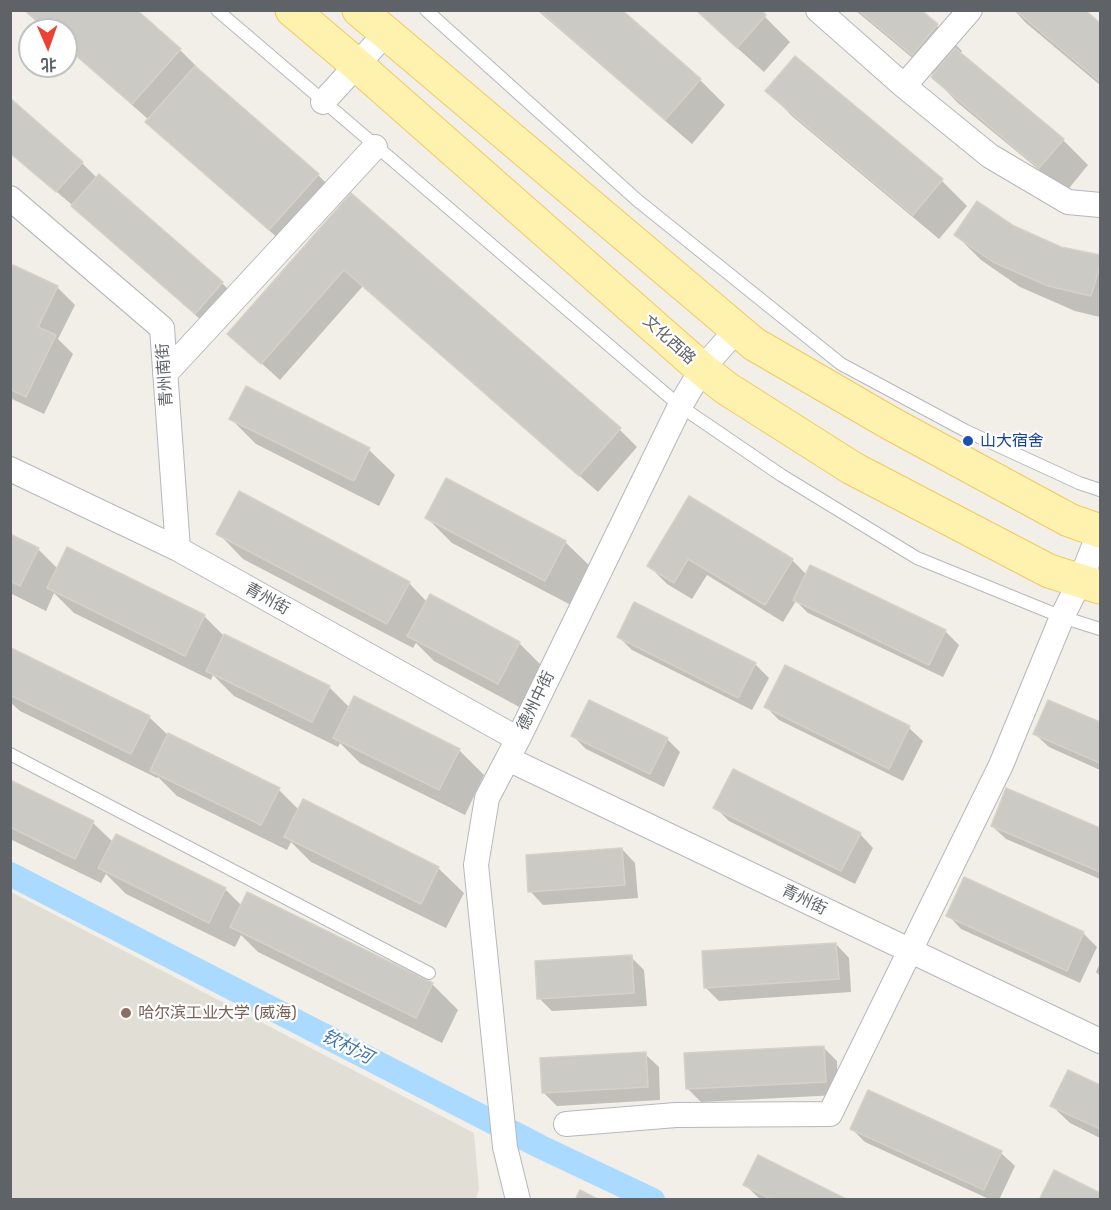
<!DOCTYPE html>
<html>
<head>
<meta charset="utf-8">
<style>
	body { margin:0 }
	#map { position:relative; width:1111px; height:1210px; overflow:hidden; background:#f1efe8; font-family:Rubik,"Noto Sans SC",sans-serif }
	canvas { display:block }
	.frame { position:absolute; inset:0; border:12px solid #5f6368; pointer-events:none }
	.north { position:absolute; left:18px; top:18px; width:60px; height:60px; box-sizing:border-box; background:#fff; border:2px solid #bfc1c3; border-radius:50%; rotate:178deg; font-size:16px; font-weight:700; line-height:24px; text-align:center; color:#5f6368 }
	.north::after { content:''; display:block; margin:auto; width:21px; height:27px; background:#ea4335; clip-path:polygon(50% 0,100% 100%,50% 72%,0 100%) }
</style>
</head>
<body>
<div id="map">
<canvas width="1111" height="1210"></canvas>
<div class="frame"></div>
<div class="north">北</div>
</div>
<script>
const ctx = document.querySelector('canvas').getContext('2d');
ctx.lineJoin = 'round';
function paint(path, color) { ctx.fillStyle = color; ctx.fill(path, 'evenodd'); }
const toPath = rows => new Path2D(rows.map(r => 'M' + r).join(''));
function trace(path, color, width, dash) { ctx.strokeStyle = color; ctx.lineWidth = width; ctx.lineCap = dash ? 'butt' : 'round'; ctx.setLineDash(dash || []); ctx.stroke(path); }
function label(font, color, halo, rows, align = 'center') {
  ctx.font = font + ' Rubik,"Noto Sans SC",sans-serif'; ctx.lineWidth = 4.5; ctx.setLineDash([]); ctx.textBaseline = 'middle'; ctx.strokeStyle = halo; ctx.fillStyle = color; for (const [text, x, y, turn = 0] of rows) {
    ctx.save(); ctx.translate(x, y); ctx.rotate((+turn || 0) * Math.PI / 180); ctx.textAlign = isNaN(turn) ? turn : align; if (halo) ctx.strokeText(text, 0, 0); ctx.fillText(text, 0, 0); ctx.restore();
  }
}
paint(toPath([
	[11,892,474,1133,479,1189,476,1199,11,1199]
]), '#e1ded6');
paint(toPath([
	[24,10,135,10,180,50,198,68,197,69,318,175,336,193,288,247,165,139,149,120,66,47,66,30,46,30],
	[537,10,619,10,700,80,725,105,692,144],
	[695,10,758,10,790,42,764,72],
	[855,10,919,10,937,26,962,51,960,54,1063,140,1088,165,1066,192,958,103,933,77,934,76],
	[1014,10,1083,10,1100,25,1100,85,1026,23],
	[795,58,942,181,967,206,939,239,793,117,767,91],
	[10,100,82,163,97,178,99,176,222,283,236,297,209,327,86,219,71,204,10,152],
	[352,195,620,430,637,447,598,492,363,286,280,380,229,334],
	[956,235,1060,248,1100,257,1100,317,1075,311,1020,287,981,260],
	[10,274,57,287,75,305,58,339,73,354,44,414,10,398],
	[231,419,369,450,395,475,379,506,256,444],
	[690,498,792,560,807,575,811,567,945,631,959,645,943,677,808,613,796,601,783,622,707,575,692,599,667,584,649,566],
	[427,518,565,542,591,567,571,605,452,543],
	[218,533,409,583,427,602,519,643,545,669,523,709,434,661,416,643,413,648,243,559],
	[10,536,38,549,58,569,204,616,225,637,329,687,350,708,459,750,484,775,465,815,360,763,340,743,338,747,234,696,213,675,211,680,74,613,54,593,46,611,10,593],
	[618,636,755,664,769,678,752,710,632,650],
	[12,650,149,717,169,736,279,790,299,810,438,868,464,893,446,928,311,862,291,842,287,850,177,796,158,777,157,778,20,711,10,702,10,652],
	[786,667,909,728,923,741,903,781,779,720,766,707],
	[1049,702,1100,724,1100,770,1049,747,1035,734],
	[573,736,667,739,680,752,664,787,586,749],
	[10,782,93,823,113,842,225,889,242,906,248,894,433,985,458,1010,442,1043,258,952,241,935,235,947,126,894,106,874,101,883,10,839],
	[1007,790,1100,829,1100,879,1006,839,992,826],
	[715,807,860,834,873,848,855,884,729,821],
	[622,849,635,863,638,898,543,905,530,891],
	[948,915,1083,933,1097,947,1080,983,961,929],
	[836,944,849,958,851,992,719,1001,705,987],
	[631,957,644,970,647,1006,552,1011,539,998],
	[1100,963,1100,976,1096,972],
	[823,1047,837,1061,838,1095,701,1102,687,1088],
	[645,1054,659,1067,660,1100,557,1106,543,1092],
	[1068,1072,1100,1087,1100,1138,1070,1123,1052,1106],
	[869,1092,1001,1153,1015,1166,999,1200,991,1200,865,1142,852,1129],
	[745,1185,845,1200,761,1200]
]), '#0003');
trace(toPath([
	[10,874,541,1147,653,1200]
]), '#aadaff', 24);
const building = toPath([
	[24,10,137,10,181,49,132,104,66,47,66,30,47,30,24,10],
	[539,10,622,10,701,79,665,120,539,10],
	[696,10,761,10,766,15,737,48,696,10],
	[858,10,921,10,938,24,912,55,858,10],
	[1015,10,1085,10,1100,23,1100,82,1015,10],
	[955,48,1064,139,1039,168,931,77,955,48],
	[795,56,943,179,913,215,765,91,795,56],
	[195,66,319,174,269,230,145,122,195,66],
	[10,98,83,162,56,192,10,153,10,98],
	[99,174,223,282,195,314,71,206,99,174],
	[351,193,621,428,579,476,344,270,261,364,227,334,351,193],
	[977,201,1014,226,1061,247,1100,255,1100,266,1091,296,1048,286,993,262,954,235,977,201],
	[13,265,58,286,38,327,56,335,26,397,10,389,10,271,13,265],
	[246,386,370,448,354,481,229,419,246,386],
	[446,478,566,541,545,581,425,518,446,478],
	[239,491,410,582,387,624,216,534,239,491],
	[689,496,793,559,765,605,688,559,674,583,647,566,689,496],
	[10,534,39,548,20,586,10,581,10,534],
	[67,547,205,615,185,656,47,588,67,547],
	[810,565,946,630,929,665,793,600,810,565],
	[430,594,520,642,498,684,407,636,430,594],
	[634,602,756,663,738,698,617,637,634,602],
	[224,634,330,686,312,722,206,671,224,634],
	[11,648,150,716,131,754,10,695,11,648],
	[785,665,910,726,889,769,764,707,785,665],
	[354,696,460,749,439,790,333,738,354,696],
	[589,700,668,738,650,774,571,736,589,700],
	[1048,700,1100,722,1100,763,1033,734,1048,700],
	[168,733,280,788,261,825,150,771,168,733],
	[733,769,861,833,841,871,713,808,733,769],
	[10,780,94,821,75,859,10,827,10,780],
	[1006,788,1100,828,1100,872,991,826,1006,788],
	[303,799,439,867,421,904,284,837,303,799],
	[116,834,226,888,209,923,98,868,116,834],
	[622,848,625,885,528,892,526,855,622,848],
	[964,877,1084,932,1067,971,946,916,964,877],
	[247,892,433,983,416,1018,230,927,247,892],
	[836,943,839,979,704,988,702,951,836,943],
	[632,955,634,993,537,999,535,961,632,955],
	[824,1046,826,1082,686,1089,684,1053,824,1046],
	[646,1052,648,1087,542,1093,540,1058,646,1052],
	[1068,1070,1100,1085,1100,1129,1050,1106,1068,1070],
	[868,1090,1002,1151,984,1190,850,1129,868,1090],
	[758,1155,848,1200,773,1200,743,1185,758,1155],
	[1054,1170,1100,1193,1100,1200,1039,1200,1054,1170],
	[580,1190,599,1200,575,1200,580,1190]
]);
paint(building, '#cccac5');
trace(building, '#d6d1c6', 1.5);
const service = toPath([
	[217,10,680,406,781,475,917,558,1062,617,1100,629],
	[426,10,637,200,841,364,966,431,1079,483,1100,490],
	[10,754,429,973]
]);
const minor = toPath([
	[818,10,904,86,990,156,1068,202,1100,205],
	[904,86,970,10],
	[323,102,386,33],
	[10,198,162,328,178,549],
	[165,374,375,147],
	[10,469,178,549,518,739],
	[508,759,1100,1041],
	[566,1124,676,1115,830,1114,1001,765,1062,617,1080,581,1100,531],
	[518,1200,505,1147,476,865,487,798,518,739,680,406,702,369,737,329]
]);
const primary = toPath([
	[292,10,357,65,702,369,726,388,852,468,1049,571,1100,587],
	[359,10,754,344,890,423,1069,520,1100,531]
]);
trace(service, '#b5b8bc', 14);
trace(minor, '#b5b8bc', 26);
trace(primary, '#f2c960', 35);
trace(service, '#fff', 12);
trace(minor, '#fff', 24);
trace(primary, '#fff2af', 33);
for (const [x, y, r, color] of [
	[968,441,6,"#1a4fb4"],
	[126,1013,6,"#8d6e63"]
]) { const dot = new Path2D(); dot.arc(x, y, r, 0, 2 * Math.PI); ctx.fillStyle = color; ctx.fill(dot); trace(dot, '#fff', 2); }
label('16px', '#5f6368', '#fff', [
	["文化西路",669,340,42],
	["青州南街",165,375,-94],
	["青州街",267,599,29],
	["德州中街",536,701,-64],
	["青州街",804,900,26]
]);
label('16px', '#164399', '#fff', [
	["山大宿舍",980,441]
], 'left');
label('16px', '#785e54', '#fff', [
	["哈尔滨工业大学 (威海)",138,1013]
], 'left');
label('italic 18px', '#4174aa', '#fff', [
	["钦村河",347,1047,27]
]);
</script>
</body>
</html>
